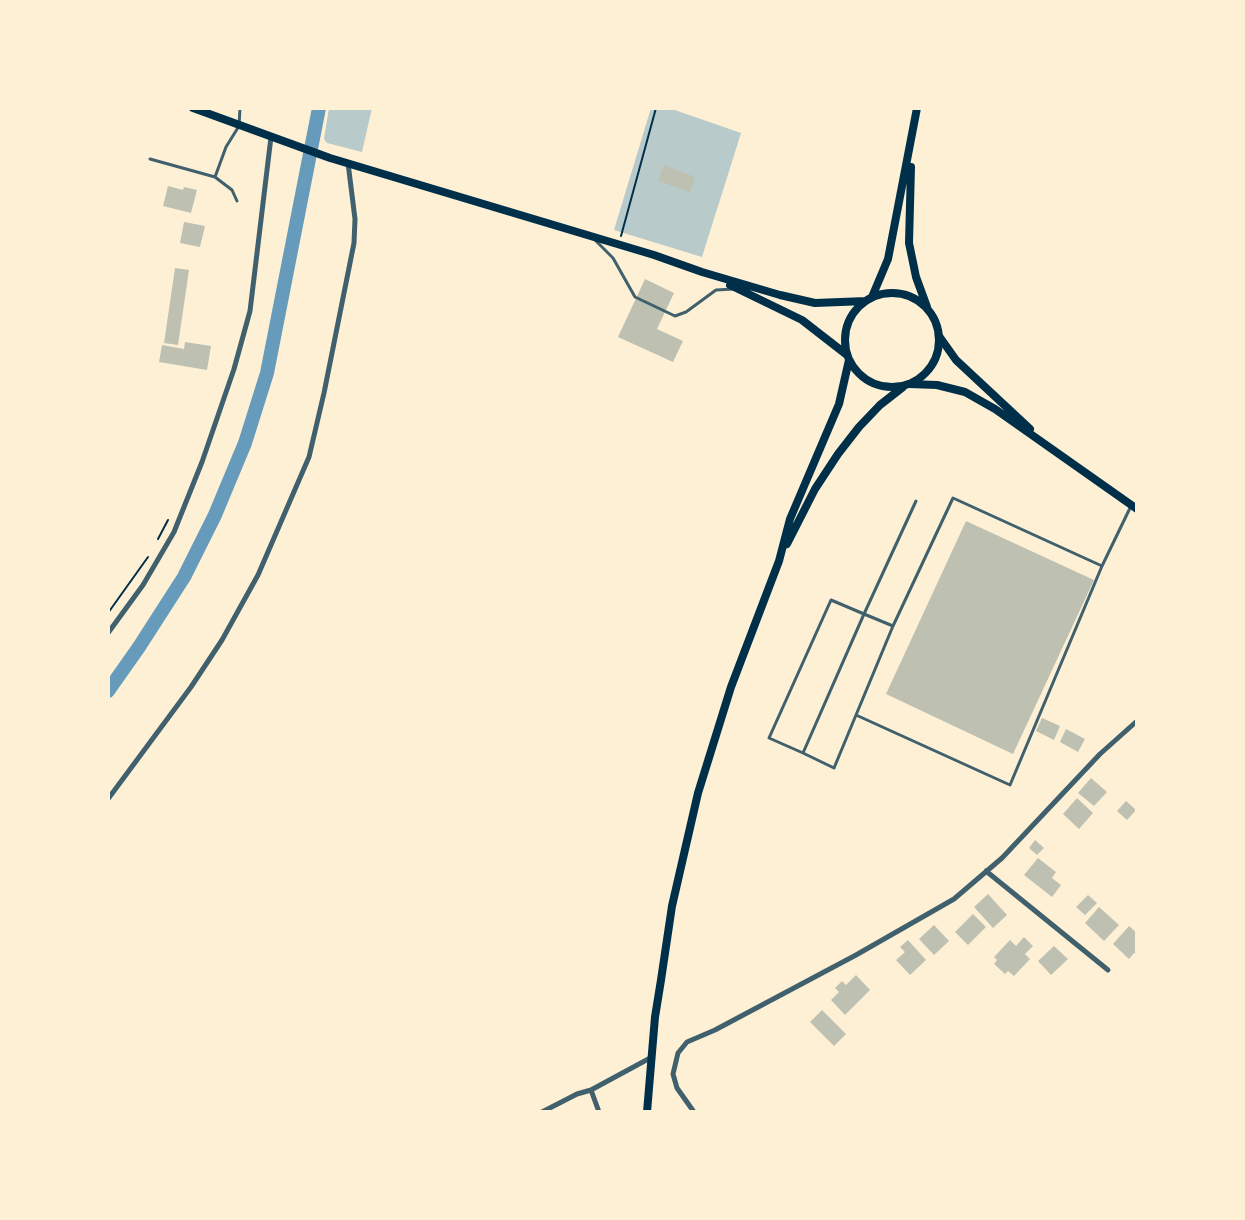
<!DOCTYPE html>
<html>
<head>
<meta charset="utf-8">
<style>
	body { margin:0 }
	#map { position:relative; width:1245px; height:1220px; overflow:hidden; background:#fdf0d5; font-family:"Work Sans",sans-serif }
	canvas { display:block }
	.frame { position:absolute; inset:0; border:110px solid #fdf0d5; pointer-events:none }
</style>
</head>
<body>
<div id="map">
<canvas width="1245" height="1220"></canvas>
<div class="frame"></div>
</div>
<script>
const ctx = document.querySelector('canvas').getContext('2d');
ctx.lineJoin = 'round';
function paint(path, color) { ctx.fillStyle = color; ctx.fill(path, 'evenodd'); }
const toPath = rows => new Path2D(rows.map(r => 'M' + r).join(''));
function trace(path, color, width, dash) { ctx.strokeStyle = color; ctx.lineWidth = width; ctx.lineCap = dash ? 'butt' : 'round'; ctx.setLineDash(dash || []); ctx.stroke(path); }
paint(toPath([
	[329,108,372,108,362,152,327,143,324,139],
	[651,108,669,108,741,133,702,257,614,230]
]), '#b9caca');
trace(toPath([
	[108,691,139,647,184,577,215,515,245,443,267,373,319,108]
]), '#669bbc', 14);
paint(toPath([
	[664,165,695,177,690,192,658,181],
	[168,186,183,190,184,187,197,190,191,213,163,206],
	[184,222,205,226,200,247,180,243],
	[175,268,189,270,178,345,164,343],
	[645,279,674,293,657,329,683,341,673,362,618,337],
	[185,342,211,346,207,370,159,362,162,345,184,349],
	[966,521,1094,580,1013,754,886,694],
	[1042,718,1060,726,1054,740,1036,731],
	[1066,729,1085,739,1078,752,1060,742],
	[1091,778,1107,792,1094,806,1078,793],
	[1077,798,1093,813,1079,829,1063,814],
	[1126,801,1136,810,1127,820,1117,811],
	[1035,840,1044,848,1037,855,1029,848],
	[1038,858,1056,872,1052,878,1061,885,1052,897,1024,875],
	[988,894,1007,915,993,928,974,907],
	[1088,895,1097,903,1085,915,1076,907],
	[1099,907,1119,925,1104,941,1085,923],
	[973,914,986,927,968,945,955,932],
	[934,925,949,941,934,955,919,939],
	[1129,926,1137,933,1137,956,1134,953,1129,959,1113,944],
	[1024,937,1033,946,1025,954,1030,959,1014,976,1008,971,1005,974,994,964,997,960,994,957,1010,940,1016,946],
	[908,940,926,960,910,975,896,960,905,952,900,947],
	[1054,946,1068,959,1051,975,1038,961],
	[856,975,870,990,845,1015,831,1000,839,992,835,988,842,981,846,985],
	[822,1010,846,1034,834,1046,810,1022]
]), '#bec0b2');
trace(toPath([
	[621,236,656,108],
	[158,539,168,520],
	[108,613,148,557]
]), '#003049', 2);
trace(toPath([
	[150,159,215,177],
	[237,201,232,190,215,177,226,147,239,126,240,108],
	[596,241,613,258,635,297,675,316,686,312,716,290,734,289],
	[916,501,864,614,803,753,769,738,831,600,864,614,893,626,953,498,1102,566],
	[856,715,1010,785,1102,566,1131,506],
	[803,753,834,768,893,626]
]), '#3f606c', 3);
trace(toPath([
	[108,633,143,585,174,532,202,462,234,369,250,311,271,137],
	[108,799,191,687,222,640,258,575,309,457,324,393,354,243,355,219,348,163],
	[986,871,1108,970],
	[591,1090,599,1112],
	[542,1112,577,1094,591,1090,652,1057],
	[694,1112,677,1088,673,1074,678,1053,687,1042,715,1030,856,955,954,899,1002,858,1100,754,1137,721]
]), '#3f606c', 5);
trace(toPath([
	[939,336,956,360,1030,429],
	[909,384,937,385,965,392,995,409,1137,509]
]), '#003049', 8);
trace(toPath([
	[193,108,330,158,654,255,702,272,780,295,815,303,866,301],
	[911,167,909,243,916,277,927,307],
	[730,285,802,320,847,355],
	'845 340a47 47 0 1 1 94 0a47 47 0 1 1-94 0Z',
	[872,297,888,259,917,108],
	[787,544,815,489,838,454,859,427,880,405,903,387],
	[647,1112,655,1017,661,980,672,906,698,793,731,687,779,561,790,519,839,404,849,360]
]), '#003049', 8);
</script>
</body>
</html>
